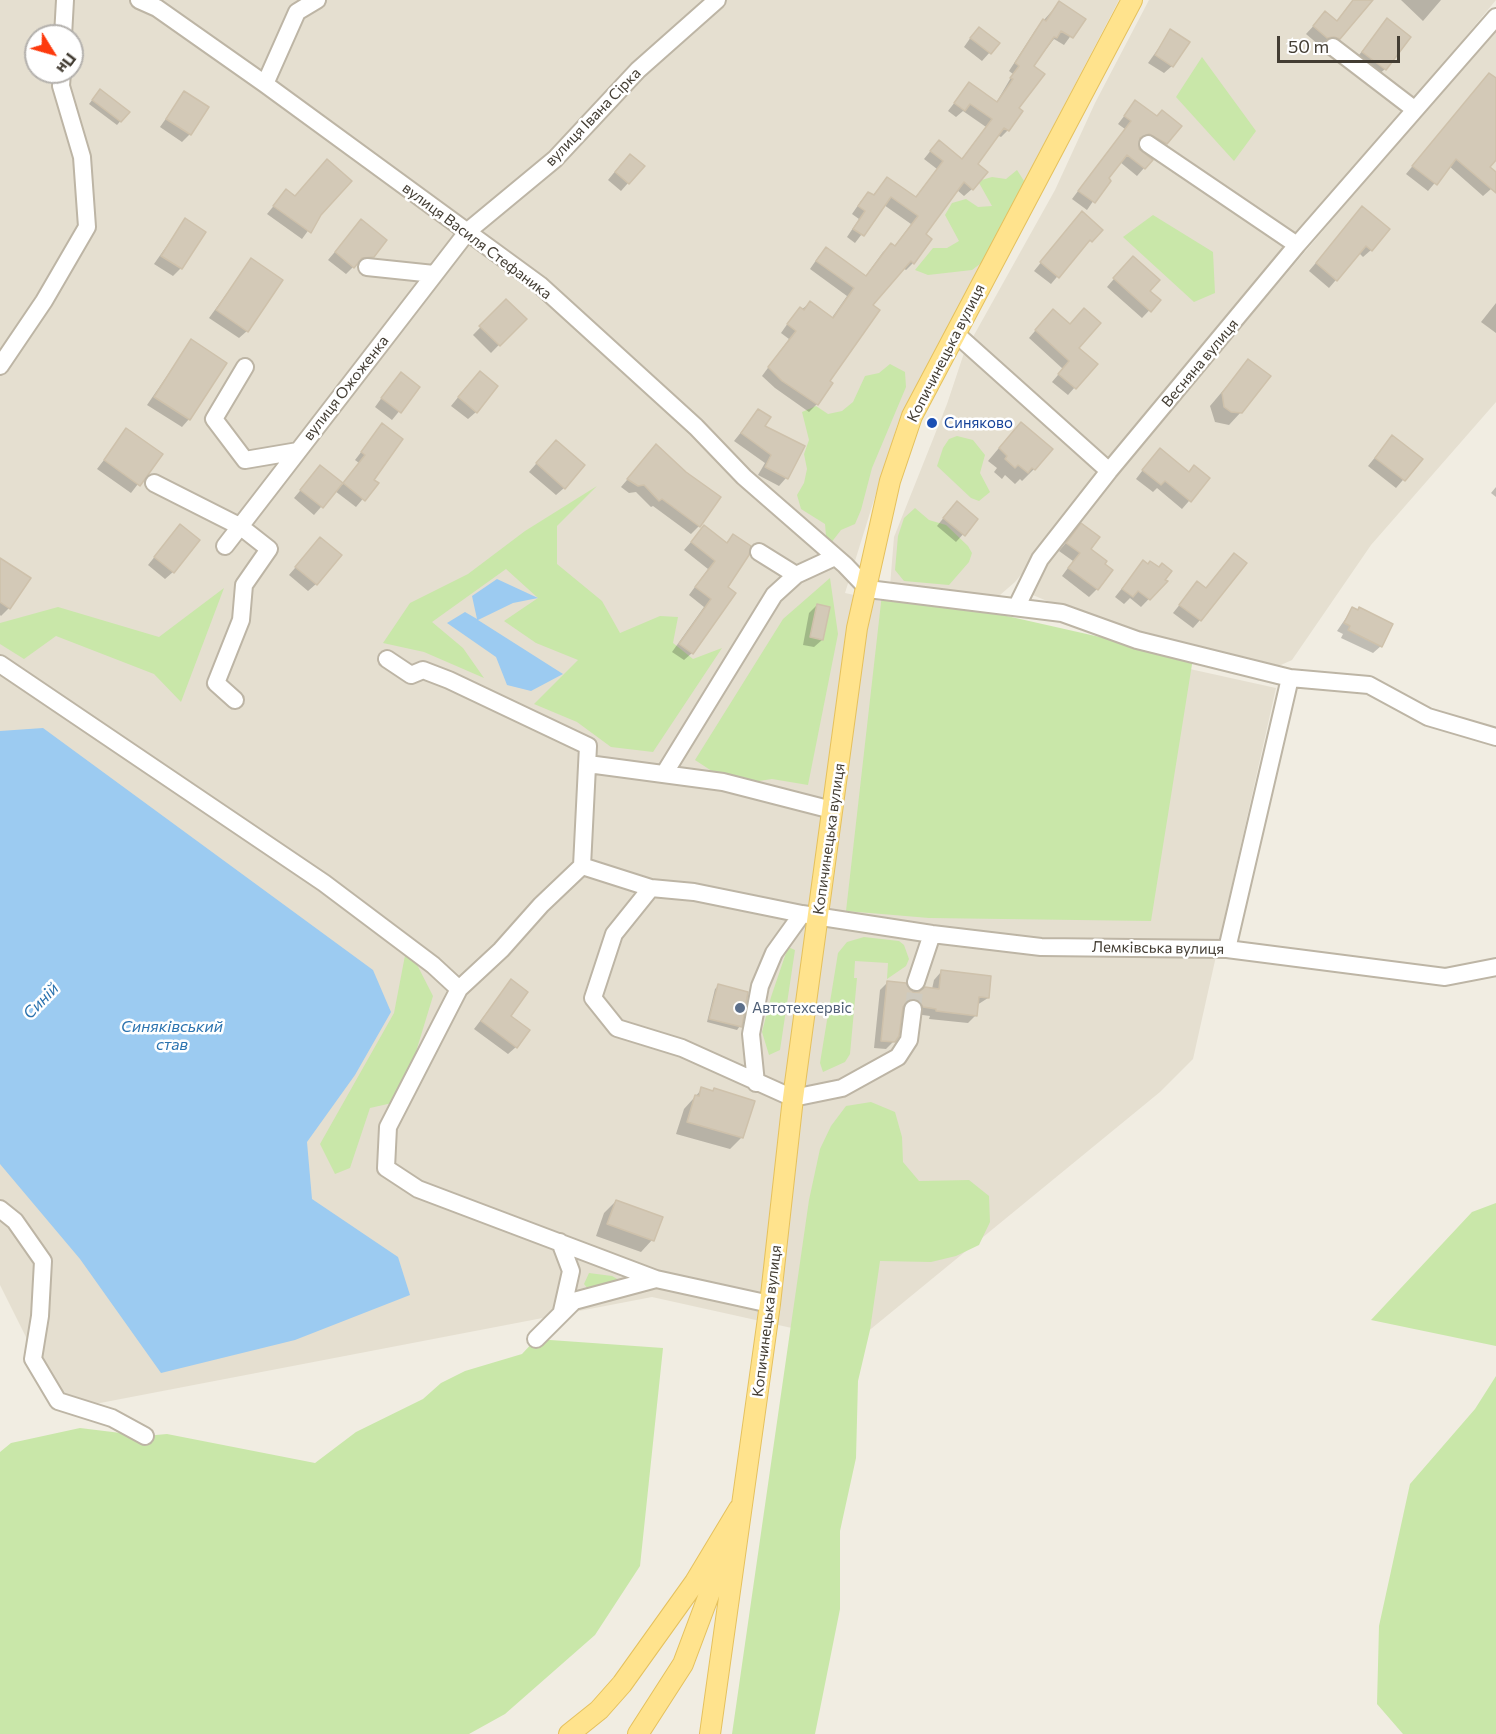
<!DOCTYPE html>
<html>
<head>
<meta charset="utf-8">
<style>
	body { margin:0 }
	#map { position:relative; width:1496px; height:1734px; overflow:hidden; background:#f1ede2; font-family:Commissioner,sans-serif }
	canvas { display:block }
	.north { position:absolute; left:24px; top:24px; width:60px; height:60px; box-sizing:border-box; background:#fff; border:2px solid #b4b1ad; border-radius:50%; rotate:127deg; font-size:16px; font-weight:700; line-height:24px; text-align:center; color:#433d33 }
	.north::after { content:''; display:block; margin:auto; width:21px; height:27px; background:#fd3a0d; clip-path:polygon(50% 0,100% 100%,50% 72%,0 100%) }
	.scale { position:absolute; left:1277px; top:36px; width:123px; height:27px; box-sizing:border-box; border:3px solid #433d33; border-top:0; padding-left:8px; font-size:18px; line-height:21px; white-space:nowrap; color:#433d33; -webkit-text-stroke:4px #fff; paint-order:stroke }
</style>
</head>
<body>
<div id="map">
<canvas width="1496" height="1734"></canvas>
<div class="north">Пн</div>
<div class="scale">50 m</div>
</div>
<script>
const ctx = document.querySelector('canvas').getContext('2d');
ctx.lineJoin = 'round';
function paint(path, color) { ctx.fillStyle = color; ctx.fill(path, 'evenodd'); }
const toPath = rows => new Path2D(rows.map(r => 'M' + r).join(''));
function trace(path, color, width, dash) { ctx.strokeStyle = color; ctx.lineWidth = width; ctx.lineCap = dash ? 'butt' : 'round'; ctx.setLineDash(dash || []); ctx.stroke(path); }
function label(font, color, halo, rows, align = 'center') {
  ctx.font = font + ' Commissioner,sans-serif'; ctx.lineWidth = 5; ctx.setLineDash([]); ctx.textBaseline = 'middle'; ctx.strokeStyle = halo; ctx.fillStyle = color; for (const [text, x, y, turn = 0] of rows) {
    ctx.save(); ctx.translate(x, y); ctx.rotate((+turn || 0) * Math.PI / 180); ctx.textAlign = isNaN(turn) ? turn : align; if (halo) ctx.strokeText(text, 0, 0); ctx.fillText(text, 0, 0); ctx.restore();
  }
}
paint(toPath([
	[0,0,1119,0,898,423,845,593,1276,688,1193,1059,1160,1092,855,1342,652,1297,100,1403,58,1401,0,1285],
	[36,36,72,36,72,72,36,72],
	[1149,0,1496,0,1015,582,1000,595,986,598,890,586,894,537,947,404,964,353,1055,190,1095,103],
	[1496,27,1496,402,1371,545,1292,660,1274,668,1111,628,1028,593,1034,578,1118,472]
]), '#e5dfd0');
paint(toPath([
	[1202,57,1256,131,1234,161,1176,97],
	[1017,170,1026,184,984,261,972,270,928,275,915,270,933,248,947,248,959,241,945,215,952,203,966,199,978,207,992,206,978,181,992,177,1006,179],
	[1153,215,1213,252,1215,293,1194,302,1123,237],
	[890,364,905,372,906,387,872,468,861,510,855,524,841,530,827,548,825,524,801,509,797,495,804,483,807,469,804,454,809,440,802,412,816,406,828,414,842,411,853,402,865,376,879,373],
	[957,436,973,440,985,455,980,473,990,492,979,501,971,498,937,466,943,448,949,439],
	[597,486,557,526,557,564,602,601,620,633,660,616,678,617,673,643,693,659,722,648,653,752,611,747,577,722,534,704,578,660,536,643,504,621,538,598,506,569,432,622,463,648,484,678,424,652,383,643,410,603,468,574,525,531],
	[915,508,929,520,946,525,968,546,972,553,969,562,949,585,904,581,895,570,898,536,904,518],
	[830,578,838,634,808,785,772,779,733,785,695,760,783,619],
	[224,588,181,702,154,674,56,636,24,659,0,644,0,623,58,607,159,637],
	[882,594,967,607,1193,658,1151,921,929,918,846,911],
	[864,937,899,941,904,945,909,959,906,966,887,979,888,963,855,961,854,978,857,978,850,1054,845,1062,823,1072,820,1063,838,953,847,942],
	[407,945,433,996,401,1101,370,1108,350,1168,335,1174,320,1144,394,1013],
	[788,947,795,950,780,1050,769,1055,762,1032,771,997],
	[871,1102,895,1112,902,1137,903,1162,919,1181,969,1180,989,1196,990,1222,979,1245,956,1256,931,1262,880,1261,870,1330,858,1381,856,1458,840,1531,840,1609,815,1734,732,1734,809,1200,820,1149,831,1126,846,1106],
	[1496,1203,1496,1346,1371,1320,1472,1212],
	[589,1273,612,1276,619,1280,618,1282,588,1289,584,1284],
	[536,1339,663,1348,640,1566,595,1635,505,1714,469,1734,0,1734,0,1452,11,1443,80,1428,145,1436,167,1434,315,1463,356,1432,423,1399,441,1383,465,1371,522,1354],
	[1496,1376,1496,1734,1403,1734,1377,1704,1379,1626,1410,1484,1475,1409]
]), '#c9e7a9');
paint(toPath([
	[497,579,538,598,513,603,478,620,563,674,531,691,507,685,496,657,447,623,465,612,477,619,472,596],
	[43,728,373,970,391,1012,355,1075,307,1142,312,1199,398,1257,410,1295,295,1340,161,1373,80,1259,0,1164,0,731]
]), '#9ccbf1');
paint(toPath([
	[1353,0,1371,0,1331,46,1319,45,1306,34,1318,21,1336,22],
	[1401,0,1441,0,1423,21],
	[1059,3,1083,19,1064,45,1054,39,1032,67,1008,130,1001,137,997,135,976,164,972,189,964,196,957,190,923,235,913,263,906,270,903,268,870,305,817,404,809,412,775,388,762,376,789,339,781,333,793,316,810,303,831,319,847,296,810,269,819,256,827,249,865,277,883,252,891,245,894,247,911,224,884,205,855,243,847,237,859,219,852,214,861,201,869,194,872,196,887,179,915,198,937,169,924,159,932,149,961,160,986,127,963,111,956,117,948,111,969,84,996,103,1013,74,1009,71,1036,29],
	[1387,20,1385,69,1377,76,1355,60],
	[1171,31,1172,66,1164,73,1148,63],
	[971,37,998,43,982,61,964,47],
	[1496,80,1496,157,1488,167,1496,174,1496,182,1491,189,1483,196,1449,166,1428,191,1406,174,1482,82],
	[184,93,190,134,182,142,160,127],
	[97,94,128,112,117,125,89,104],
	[1135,102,1156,118,1166,143,1158,150,1141,140,1138,142,1137,150,1151,160,1137,176,1120,162,1087,210,1072,199,1125,129,1118,124],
	[622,163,628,183,621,191,608,180],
	[286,191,320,214,302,239,267,214],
	[1362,208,1371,250,1363,257,1359,253,1329,288,1309,271],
	[185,220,181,268,173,276,154,264],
	[361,221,372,256,364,264,355,265,346,274,328,260],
	[1075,221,1101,230,1082,247,1051,284,1034,271],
	[251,260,247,331,239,338,209,318],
	[1125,266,1159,300,1142,318,1107,287],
	[506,301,524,319,491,353,473,335],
	[1496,303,1496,333,1481,322],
	[1046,318,1095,364,1068,395,1052,382,1063,369,1029,338],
	[191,341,189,419,182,427,147,405],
	[1248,361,1241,412,1229,425,1215,422,1210,406],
	[472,380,476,412,468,419,451,406],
	[393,382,418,388,392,420,375,407],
	[758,411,786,478,779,486,758,475,765,463,734,441],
	[382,425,372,480,376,483,356,507,335,491,314,515,294,498,320,467,342,485,359,463,355,460],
	[127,430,161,454,131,493,97,469],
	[1009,436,1034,469,1022,481,1020,479,1015,484,1005,475,1002,479,994,472,997,468,988,461],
	[1385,445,1421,459,1396,488,1368,466],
	[548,450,564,488,556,495,529,472],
	[649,454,699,526,691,534,653,506,651,507,636,492,629,493,621,487],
	[1152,458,1188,473,1208,479,1182,509,1157,488,1153,492,1136,479],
	[1496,487,1496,497,1491,493],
	[949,511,976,520,956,542,937,526],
	[704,527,725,544,733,536,726,588,692,653,684,660,672,652,704,607,689,595,708,569,684,550],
	[1074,533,1089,549,1097,589,1089,597,1062,576,1073,561,1059,551],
	[173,534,173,572,165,579,148,565],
	[313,547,316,584,308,591,289,575],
	[1234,555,1200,620,1193,628,1173,613,1197,583,1205,589],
	[0,560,9,608,1,616,0,615],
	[1143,562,1165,582,1141,607,1130,598,1124,604,1115,597],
	[817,605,822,640,814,647,803,645,809,613],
	[1352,609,1381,646,1373,653,1341,638,1343,634,1337,631],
	[941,972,988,998,977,1005,976,1015,968,1023,929,1019,930,1016,915,1014,911,1007,901,1007,894,1041,886,1049,874,1048,880,990,888,982,918,994,932,989,934,980],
	[511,981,509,1016,516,1047,508,1054,474,1029],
	[718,986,740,1026,737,1030,707,1022,715,989],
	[702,1089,742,1137,730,1149,676,1134,684,1109],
	[616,1201,652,1240,641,1252,596,1236,604,1213]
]), '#0003');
const building = toPath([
	[1353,0,1373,0,1340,39,1334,37,1327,38,1313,26,1325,11,1337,21,1353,0],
	[1059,1,1086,19,1073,38,1061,31,1057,38,1054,37,1034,66,1045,74,1019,108,1023,111,1009,131,1004,128,978,164,988,172,973,190,964,182,926,234,932,239,914,264,911,261,873,305,880,310,830,381,833,383,818,405,782,381,768,367,796,331,787,324,800,307,804,310,810,301,833,318,854,288,816,261,826,247,866,276,891,243,895,246,918,216,891,197,864,236,853,229,865,211,858,206,868,192,874,195,887,177,916,197,943,161,930,151,939,140,962,159,992,119,970,104,965,111,954,103,969,82,997,102,1013,79,1010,78,1019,66,1015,63,1043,19,1046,21,1059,1],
	[1387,18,1411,37,1386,70,1362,52,1387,18],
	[979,27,1000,43,991,54,970,38,979,27],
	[1170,29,1190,42,1173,67,1155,55,1170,29],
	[1489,73,1496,78,1496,160,1490,167,1496,172,1496,193,1456,159,1437,185,1412,166,1489,73],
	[100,89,130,112,121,122,92,100,100,89],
	[184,91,209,107,191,135,166,119,184,91],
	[1135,100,1157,116,1162,110,1182,126,1167,144,1149,134,1140,138,1139,149,1153,160,1145,169,1127,155,1109,178,1111,181,1095,203,1078,191,1131,121,1124,116,1135,100],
	[630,154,645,166,629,184,615,172,630,154],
	[327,159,352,181,321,215,311,233,273,206,286,189,295,196,327,159],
	[1362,206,1390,229,1372,251,1366,246,1337,281,1316,263,1362,206],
	[1082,211,1103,230,1092,242,1090,240,1059,278,1040,262,1082,211],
	[185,218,206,232,182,269,161,256,185,218],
	[361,219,387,240,374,257,362,258,354,268,335,252,361,219],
	[1133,256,1160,280,1150,291,1161,300,1151,312,1113,278,1133,256],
	[251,258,283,280,248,332,216,310,251,258],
	[506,299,527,319,500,346,479,326,506,299],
	[1084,308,1101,323,1079,348,1098,364,1076,389,1058,374,1069,361,1035,330,1053,309,1070,324,1084,308],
	[191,339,227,363,190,420,154,397,191,339],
	[1248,359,1271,376,1242,413,1231,412,1224,407,1222,393,1248,359],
	[480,371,498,386,477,413,458,397,480,371],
	[401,372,420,387,401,413,381,398,401,372],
	[758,409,771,417,765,426,805,446,788,479,765,467,771,455,741,433,758,409],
	[1021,422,1053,449,1035,470,1032,468,1028,473,1018,465,1015,468,1005,459,1007,456,999,448,1021,422],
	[382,423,403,439,374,480,379,483,365,501,343,483,365,455,361,452,382,423],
	[126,428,163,454,140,486,104,460,126,428],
	[1392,435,1423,459,1405,481,1375,458,1392,435],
	[556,440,585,465,565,489,536,463,556,440],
	[656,444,686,472,721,497,700,527,662,499,659,501,644,485,638,486,627,479,656,444],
	[1160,448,1189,472,1194,465,1210,478,1191,502,1165,481,1161,485,1142,470,1160,448],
	[320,465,343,483,323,508,300,490,320,465],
	[957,501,978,519,965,536,943,518,957,501],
	[1081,523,1100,537,1091,549,1107,561,1105,564,1113,570,1098,590,1068,568,1080,553,1066,543,1081,523],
	[180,524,200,540,174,573,154,557,180,524],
	[704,525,727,543,733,534,751,546,749,555,728,587,736,593,693,654,679,644,711,599,695,587,715,561,691,542,704,525],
	[320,537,342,555,317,585,295,567,320,537],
	[1234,553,1247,563,1201,621,1179,605,1197,581,1206,588,1234,553],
	[0,558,31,578,10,609,0,602,0,558],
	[1143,560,1148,564,1150,561,1159,567,1162,563,1172,571,1165,580,1168,581,1150,600,1138,591,1133,597,1122,589,1143,560],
	[817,604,830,607,823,640,810,637,817,604],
	[1352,607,1358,610,1359,607,1393,624,1382,647,1348,630,1350,626,1344,623,1352,607],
	[941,970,991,976,989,998,979,997,977,1016,936,1011,936,1009,923,1007,919,1000,910,999,903,1007,899,1036,895,1042,881,1041,887,981,906,983,913,992,919,992,925,987,939,989,941,970],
	[511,979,528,992,511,1016,530,1030,517,1048,481,1021,511,979],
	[718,984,748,992,742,1027,709,1019,718,984],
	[701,1087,713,1091,714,1088,755,1101,743,1138,687,1122,695,1095,699,1096,701,1087],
	[616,1200,663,1217,654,1241,607,1224,616,1200]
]);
paint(building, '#d3c9b7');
trace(building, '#cec1ab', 1.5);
trace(toPath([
	[913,1009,916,982]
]), '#cecabf', 16, [16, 8]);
const minor = toPath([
	[139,0,157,8,265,84,540,285,696,427,744,477,845,565,868,589,1062,613,1137,640,1290,678,1227,949],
	[63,36,65,0],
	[1333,47,1414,109],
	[265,84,297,12,317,0],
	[1148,144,1297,245],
	[367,267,434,274],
	[955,333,1109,471],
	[0,366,44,301,87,227,82,157,61,86,62,72],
	[245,367,214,419,245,460,298,451],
	[154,483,241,527,269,549,244,585,241,620,216,683,235,700],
	[225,546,468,231,555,159,638,70,717,0],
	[759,552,796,575],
	[1017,606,1040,559,1109,471,1297,245,1496,17],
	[387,659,411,675,423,670,449,680,588,746,582,866],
	[0,664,324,883,433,965,459,989,388,1127,386,1168,418,1189,656,1279,770,1304],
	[1290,678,1369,685,1428,717,1496,737],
	[588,764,723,782,832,810],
	[664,774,774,595,796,575,835,557],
	[651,888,614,934,593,998,617,1028,682,1048,793,1098,842,1088,898,1057,909,1040,913,1009],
	[916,982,932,934],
	[459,989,501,950,541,905,582,866,651,888,694,892,802,914,932,934,1041,947,1227,949,1445,977,1496,967],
	[756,1083,751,1034,760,986,774,953,802,914],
	[0,1209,15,1221,43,1261,40,1316,33,1359,58,1401,112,1418,145,1436],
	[560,1242,571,1271,562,1311],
	[536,1339,574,1301,656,1279]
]);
const major = toPath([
	[569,1734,599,1710,622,1684,695,1582,739,1509],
	[638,1734,683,1664,728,1544],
	[710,1734,770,1304,793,1098,857,628,890,481,912,416,1132,0]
]);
trace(minor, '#bdb5a5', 20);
trace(major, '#e5c15d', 22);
trace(minor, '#fff', 16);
trace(major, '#ffe38d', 20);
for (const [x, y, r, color] of [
	[932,423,6,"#1a4fb4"],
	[740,1008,6,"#5c6f8a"]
]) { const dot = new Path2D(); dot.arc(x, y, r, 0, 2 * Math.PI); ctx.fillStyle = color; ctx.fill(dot); trace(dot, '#fff', 2); }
label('15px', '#433d33', '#fff', [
	["вулиця Івана Сірка",593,117,-46],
	["вулиця Василя Стефаника",477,241,37],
	["Копичинецька вулиця",946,353,-63],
	["Весняна вулиця",1200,363,-50],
	["вулиця Ожоженка",346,388,-52],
	["Копичинецька вулиця",829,839,-82],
	["Лемківська вулиця",1158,948,1],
	["Копичинецька вулиця",767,1321,-83]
]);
label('15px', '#164399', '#fff', [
	["Синяково",944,423]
], 'left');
label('15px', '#4e5e75', '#fff', [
	["Автотехсервіс",752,1008]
], 'left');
label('italic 16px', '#2b73af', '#fff', [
	["Синій",41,1001,-46],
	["Синяківський",172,1027],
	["став",172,1045]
]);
</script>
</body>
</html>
